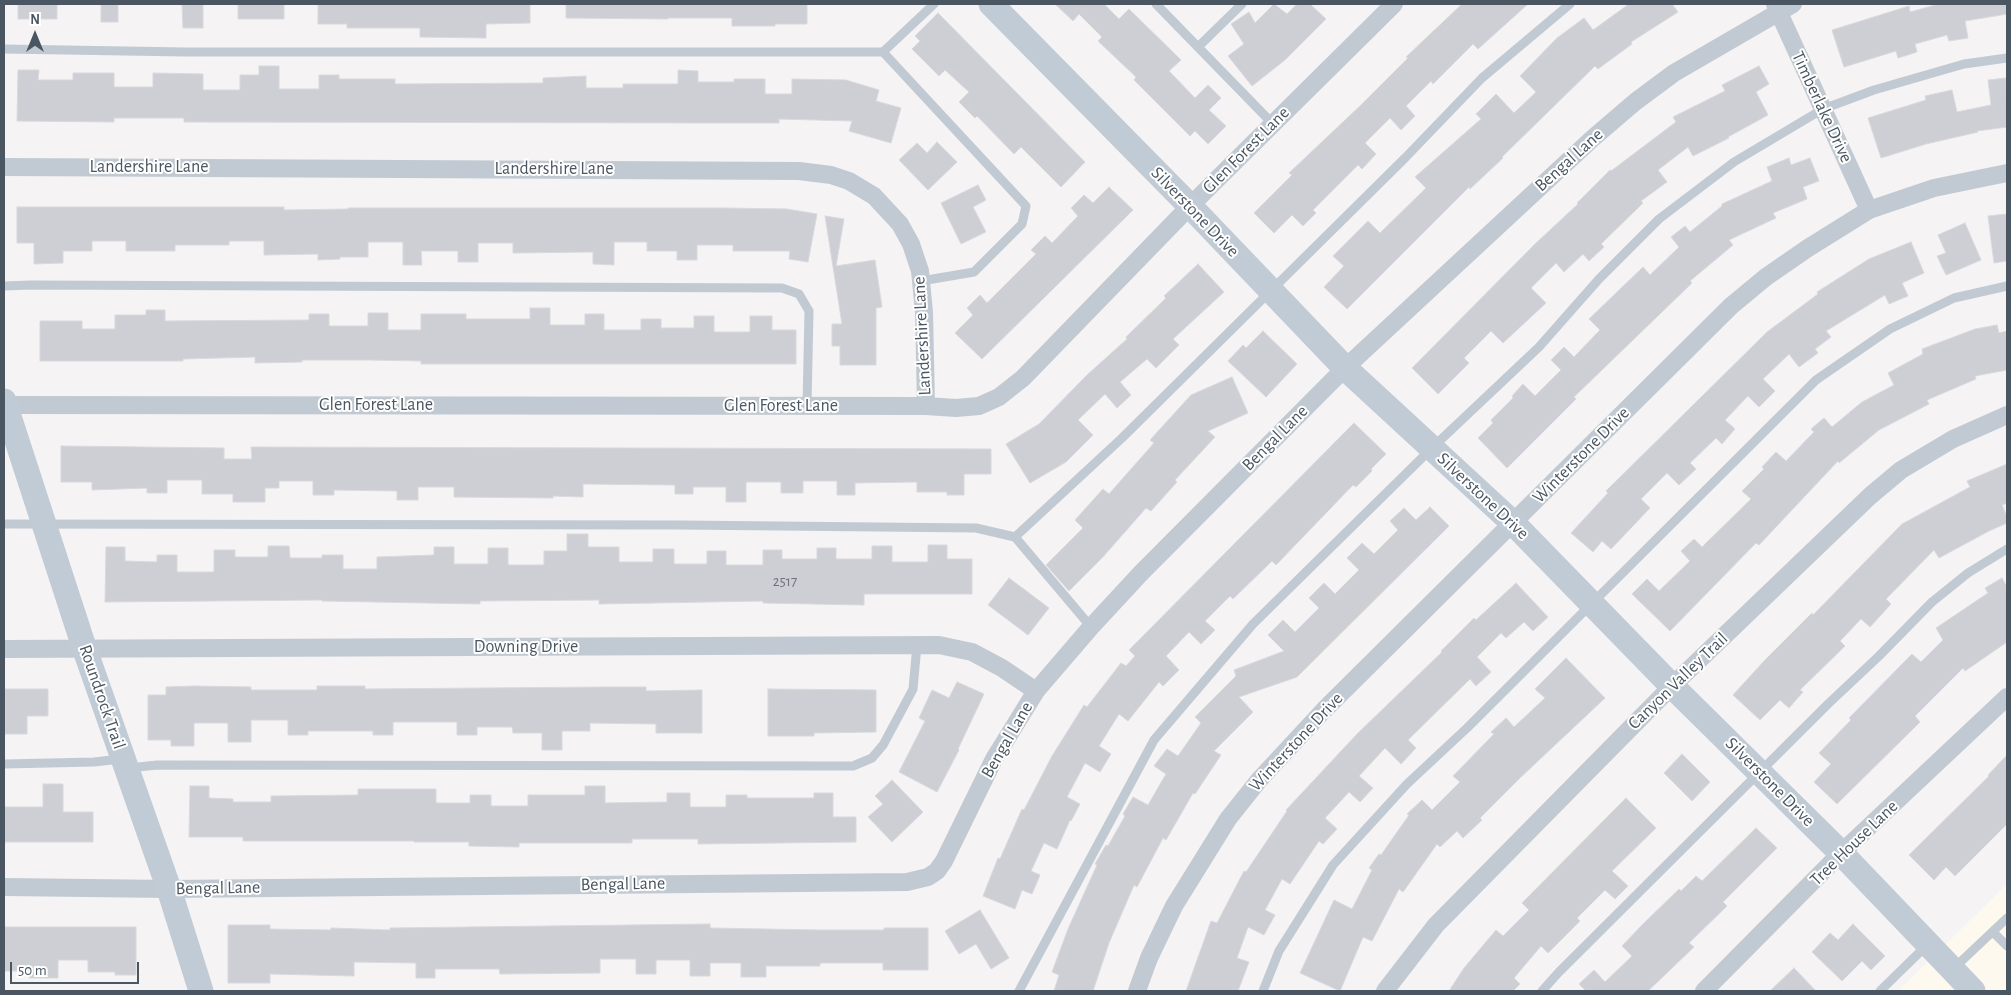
<!DOCTYPE html>
<html>
<head>
<meta charset="utf-8">
<style>
	body { margin:0 }
	#map { position:relative; width:2011px; height:995px; overflow:hidden; background:#f5f3f3; font-family:"Alegreya Sans",sans-serif }
	canvas { display:block }
	.frame { position:absolute; inset:0; border:5px solid #4a5661; pointer-events:none }
	.north { position:absolute; left:10px; top:10px; width:50px; height:50px; -webkit-text-stroke:4px #fff; paint-order:stroke; rotate:0deg; font-size:14px; font-weight:700; line-height:20px; text-align:center; color:#4a5661 }
	.north::after { content:''; display:block; margin:auto; width:18px; height:22px; background:#4a5661; clip-path:polygon(50% 0,100% 100%,50% 72%,0 100%) }
	.scale { position:absolute; left:10px; top:962px; width:129px; height:22px; box-sizing:border-box; border:2px solid #4a5661; border-top:0; padding-left:6px; font-size:15px; line-height:18px; white-space:nowrap; color:#4a5661; -webkit-text-stroke:4px #fff; paint-order:stroke }
</style>
</head>
<body>
<div id="map">
<canvas width="2011" height="995"></canvas>
<div class="frame"></div>
<div class="north">N</div>
<div class="scale">50 m</div>
</div>
<script>
const ctx = document.querySelector('canvas').getContext('2d');
ctx.lineJoin = 'round';
function paint(path, color) { ctx.fillStyle = color; ctx.fill(path, 'evenodd'); }
const toPath = rows => new Path2D(rows.map(r => 'M' + r).join(''));
function trace(path, color, width, dash) { ctx.strokeStyle = color; ctx.lineWidth = width; ctx.lineCap = dash ? 'butt' : 'round'; ctx.setLineDash(dash || []); ctx.stroke(path); }
function label(font, color, halo, rows, align = 'center') {
  ctx.font = font + ' "Alegreya Sans",sans-serif'; ctx.lineWidth = 4; ctx.setLineDash([]); ctx.textBaseline = 'middle'; ctx.strokeStyle = halo; ctx.fillStyle = color; for (const [text, x, y, turn = 0] of rows) {
    ctx.save(); ctx.translate(x, y); ctx.rotate((+turn || 0) * Math.PI / 180); ctx.textAlign = isNaN(turn) ? turn : align; if (halo) ctx.strokeText(text, 0, 0); ctx.fillText(text, 0, 0); ctx.restore();
  }
}
paint(toPath([
	[2007,884,2007,991,1898,991]
]), '#fdf9ef');
const building = toPath([
	[18,4,57,4,57,19,18,19,18,4],
	[101,4,118,4,118,22,101,22,101,4],
	[182,4,203,4,203,28,183,28,182,4],
	[238,4,284,4,284,19,238,19,238,4],
	[318,4,530,4,530,23,486,24,486,38,420,37,420,28,347,28,347,24,318,24,318,4],
	[566,4,807,4,807,24,775,24,775,26,732,26,732,18,668,18,668,19,566,18,566,4],
	[1055,4,1104,4,1119,19,1129,9,1181,60,1169,71,1195,98,1208,85,1221,98,1209,110,1226,126,1208,144,1195,131,1190,136,1134,80,1136,77,1098,41,1102,37,1079,14,1073,21,1055,4],
	[1274,4,1287,14,1297,4,1310,4,1326,19,1285,60,1252,86,1228,56,1244,44,1231,24,1249,12,1255,23,1274,4],
	[1462,4,1528,4,1478,49,1473,44,1433,84,1431,81,1406,106,1415,116,1401,130,1390,118,1365,143,1376,154,1362,169,1358,165,1313,210,1316,213,1303,226,1292,215,1274,233,1254,213,1292,175,1289,173,1362,104,1408,58,1406,57,1462,4],
	[1629,4,1672,4,1678,12,1631,42,1632,44,1598,69,1595,66,1502,157,1503,158,1470,189,1469,187,1347,309,1324,287,1344,266,1333,256,1368,221,1380,233,1426,188,1415,177,1481,119,1476,114,1496,94,1514,113,1536,92,1520,76,1557,38,1584,18,1593,30,1629,4],
	[1939,4,2007,4,2007,14,1965,21,1968,38,1949,41,1947,35,1915,44,1917,52,1898,58,1896,51,1844,67,1832,30,1909,6,1910,12,1939,4],
	[938,13,1085,162,1061,187,1021,147,1014,154,977,116,975,118,959,102,969,92,945,70,939,76,912,49,920,41,915,36,938,13],
	[259,66,279,66,279,89,319,89,319,75,339,75,339,79,395,79,395,84,543,83,543,78,586,76,586,88,623,88,623,84,678,84,678,70,698,71,698,82,734,82,734,79,765,79,765,94,792,94,792,79,846,80,879,90,876,101,901,108,891,143,849,131,852,121,779,119,779,123,718,123,184,122,184,118,114,118,114,122,17,121,18,70,39,70,38,80,73,80,73,73,114,73,114,87,153,87,153,73,203,74,203,90,240,90,240,75,259,75,259,66],
	[1759,66,1769,84,1756,92,1768,115,1728,137,1729,138,1693,156,1688,147,1658,170,1667,182,1641,201,1643,203,1601,244,1604,247,1589,261,1583,254,1564,272,1556,263,1531,288,1546,303,1503,343,1491,331,1464,358,1469,363,1438,394,1412,368,1536,243,1578,204,1577,203,1610,170,1611,171,1676,122,1673,117,1725,91,1722,85,1759,66],
	[2006,78,2007,127,1977,131,1978,132,1926,144,1881,158,1868,118,1926,100,1925,96,1952,90,1957,112,1991,105,1988,80,2006,78],
	[937,142,957,162,928,190,899,160,917,143,927,153,937,142],
	[1789,158,1791,165,1810,158,1819,181,1803,187,1807,199,1773,213,1776,218,1729,240,1733,245,1690,281,1692,283,1574,397,1576,399,1507,468,1478,438,1493,423,1491,420,1513,398,1512,396,1523,384,1535,396,1561,370,1551,360,1564,347,1574,357,1600,330,1589,319,1643,267,1650,275,1679,247,1671,237,1685,226,1690,232,1722,206,1722,204,1772,181,1767,167,1789,158],
	[978,185,986,200,973,207,986,232,961,244,941,203,978,185],
	[1109,187,1133,210,982,359,955,333,973,315,967,308,980,295,987,303,1036,254,1031,250,1045,236,1052,243,1078,216,1071,208,1084,195,1093,203,1109,187],
	[17,207,284,207,284,210,348,209,348,208,723,208,787,209,817,214,808,262,789,259,790,251,733,251,733,245,697,245,697,260,677,260,677,251,647,251,647,242,614,242,614,265,593,264,593,252,513,253,513,243,478,243,478,262,458,262,458,251,421,251,422,265,403,265,403,242,368,242,368,257,340,257,340,259,318,260,318,254,264,255,264,241,229,241,229,245,175,245,175,251,126,251,126,241,92,241,92,251,63,251,63,263,34,264,34,243,17,243,17,207],
	[2007,214,2007,261,1994,263,1988,216,2007,214],
	[825,216,844,219,836,266,875,260,882,307,876,308,876,365,840,365,840,346,832,346,832,324,842,324,825,216],
	[1965,223,1981,260,1946,275,1937,256,1946,253,1938,235,1965,223],
	[1911,242,1924,273,1902,283,1908,296,1889,304,1885,295,1826,331,1831,337,1815,349,1818,353,1799,367,1789,354,1763,379,1775,391,1759,407,1748,396,1725,420,1735,429,1722,444,1716,438,1690,463,1696,469,1679,485,1667,473,1641,499,1650,508,1611,549,1602,541,1593,552,1571,533,1608,493,1606,491,1767,332,1818,294,1817,292,1869,259,1911,242],
	[1198,264,1224,292,1173,339,1179,345,1156,368,1147,359,1120,382,1131,395,1117,408,1105,394,1078,420,1093,435,1066,462,1030,483,1006,444,1039,424,1087,375,1127,339,1126,337,1166,298,1164,296,1198,264],
	[530,308,550,308,550,325,585,325,585,314,604,314,604,330,641,330,641,319,661,319,661,328,694,328,694,316,714,316,714,332,750,332,750,316,772,316,772,330,796,330,796,364,421,364,421,361,368,360,302,360,302,362,255,363,255,357,183,359,183,361,40,361,40,321,82,321,82,329,115,329,115,315,146,315,146,310,165,310,165,321,309,320,309,314,329,314,329,326,368,326,368,313,388,313,388,330,421,330,421,314,466,314,466,319,530,319,530,308],
	[1997,325,1999,333,2007,331,2007,370,1975,376,1976,379,1927,400,1929,404,1879,430,1839,463,1838,461,1759,545,1756,543,1670,631,1632,594,1647,579,1659,591,1690,561,1681,551,1694,539,1702,547,1751,499,1742,491,1764,469,1762,467,1776,452,1786,461,1814,432,1811,429,1824,418,1832,427,1862,402,1894,385,1888,373,1923,354,1922,349,1975,329,1997,325],
	[1263,331,1297,364,1266,397,1228,361,1243,345,1246,348,1263,331],
	[1232,377,1248,413,1208,431,1215,437,1175,480,1177,482,1151,511,1146,508,1102,558,1069,591,1046,565,1083,528,1075,520,1103,489,1109,494,1154,443,1150,440,1191,395,1232,377],
	[1354,423,1386,454,1371,469,1372,471,1356,487,1353,485,1276,565,1272,561,1233,599,1230,596,1205,621,1215,630,1201,644,1189,632,1166,656,1179,670,1163,686,1159,682,1128,721,1119,714,1099,746,1111,754,1100,772,1085,763,1067,797,1080,804,1071,821,1070,820,1057,849,1044,843,1031,871,1040,875,1032,894,1022,890,1015,909,983,896,998,858,1000,859,1022,809,1024,810,1052,756,1084,705,1087,707,1121,663,1126,666,1135,656,1129,650,1354,423],
	[61,446,224,448,224,459,252,459,251,447,991,449,991,474,964,474,964,495,947,495,947,492,917,492,917,482,855,483,855,495,837,495,837,481,803,481,803,493,781,493,781,482,746,482,746,502,726,502,726,487,693,487,693,494,675,494,675,485,583,484,583,497,553,496,553,498,454,497,454,487,418,487,418,500,397,500,397,491,334,490,334,495,313,495,313,481,279,481,279,488,265,488,265,502,233,502,233,494,202,494,202,480,167,480,167,493,147,493,147,488,92,490,92,482,61,482,61,446],
	[2007,464,2007,503,2002,505,2007,517,2007,523,1989,531,1939,558,1934,550,1886,599,1891,604,1870,627,1861,619,1840,641,1845,646,1800,690,1803,692,1789,708,1780,700,1760,720,1733,695,1765,660,1812,613,1813,615,1902,524,1970,487,1967,481,2007,464],
	[1430,507,1449,526,1297,677,1239,697,1253,712,1214,751,1221,755,1195,794,1193,793,1166,840,1163,838,1137,887,1134,885,1109,943,1093,991,1054,991,1059,975,1052,972,1068,929,1097,865,1095,864,1106,845,1108,846,1125,816,1123,814,1133,797,1148,805,1166,774,1154,766,1167,749,1178,756,1201,723,1195,717,1236,676,1234,670,1284,651,1268,635,1283,620,1295,632,1319,608,1309,598,1324,583,1335,594,1359,570,1347,558,1362,543,1374,554,1398,530,1390,521,1404,508,1416,520,1430,507],
	[567,534,588,534,588,547,619,547,619,562,653,562,653,549,674,549,674,564,707,564,707,551,726,551,726,565,763,565,763,550,782,550,782,559,817,559,817,548,836,548,836,559,872,559,872,546,892,546,892,562,928,562,928,545,947,545,947,559,972,559,972,594,864,594,864,605,763,603,763,601,599,604,599,600,480,601,480,604,322,601,322,600,105,602,106,547,125,547,125,561,157,562,157,555,177,555,177,572,214,572,214,550,235,550,235,557,268,557,268,546,289,546,290,558,322,558,322,555,343,555,343,569,377,569,377,557,434,555,434,547,454,547,454,564,488,564,488,548,508,548,508,565,544,565,544,551,567,551,567,534],
	[1009,578,1049,608,1028,635,988,605,1009,578],
	[2002,578,2007,587,2007,642,1965,671,1963,668,1915,716,1920,722,1837,804,1814,782,1831,764,1819,753,1851,720,1849,718,1912,654,1921,662,1943,640,1936,628,1988,593,1985,588,2002,578],
	[1516,583,1548,617,1533,631,1524,622,1506,638,1501,633,1477,657,1491,672,1476,686,1470,679,1408,740,1416,748,1401,764,1385,748,1359,776,1373,788,1360,802,1349,792,1325,818,1337,829,1323,844,1319,841,1290,884,1282,879,1265,910,1275,915,1264,935,1248,927,1237,958,1249,962,1238,991,1186,991,1211,921,1217,923,1244,871,1246,872,1287,811,1286,810,1357,734,1442,652,1441,651,1474,618,1476,620,1516,583],
	[1566,658,1605,698,1520,778,1480,818,1482,820,1463,838,1457,831,1440,847,1437,844,1403,892,1399,889,1372,941,1363,937,1340,991,1300,973,1334,900,1352,909,1372,870,1369,868,1379,854,1381,855,1409,815,1407,814,1422,800,1432,810,1460,782,1453,776,1494,734,1491,732,1506,718,1514,727,1545,698,1535,689,1566,658],
	[957,682,984,694,958,749,959,750,937,792,899,772,925,721,919,718,932,690,949,698,957,682],
	[194,686,251,687,251,690,317,690,317,686,365,686,365,689,603,687,646,687,646,691,702,690,702,733,656,733,656,724,590,723,590,731,562,731,562,750,542,750,542,733,513,733,512,727,477,727,477,735,457,735,457,722,393,722,393,735,373,735,373,731,308,731,308,735,288,735,288,720,251,720,251,742,228,742,228,723,194,723,194,746,171,746,171,740,148,740,148,695,166,695,166,687,194,686],
	[5,689,48,689,48,716,27,716,27,734,5,734,5,689],
	[768,689,876,690,876,732,814,733,814,736,768,736,768,689],
	[1682,754,1710,782,1692,801,1664,773,1682,754],
	[2007,755,2007,824,1955,876,1946,867,1934,880,1909,855,1989,776,1988,775,2007,755],
	[892,780,923,812,892,842,868,817,883,804,875,796,892,780],
	[43,784,63,784,63,812,93,812,93,842,4,842,4,807,43,807,43,784],
	[190,786,209,786,209,798,233,799,233,802,271,802,271,796,358,795,358,789,436,789,436,803,470,803,470,795,491,795,491,806,528,806,528,795,585,795,585,786,605,786,605,803,667,802,667,793,690,793,690,807,726,807,726,795,747,795,747,798,814,798,814,793,833,793,833,817,856,817,856,842,698,844,698,839,632,839,632,843,519,843,519,847,469,846,469,842,414,842,414,841,243,841,243,837,189,837,190,786],
	[1626,798,1656,828,1612,871,1628,886,1615,899,1605,890,1577,918,1580,921,1548,953,1541,946,1514,978,1520,984,1513,991,1449,991,1464,968,1496,930,1503,936,1529,910,1522,903,1626,798],
	[1756,828,1777,848,1723,902,1727,906,1689,943,1694,947,1648,991,1586,991,1579,984,1594,970,1605,982,1632,956,1622,946,1643,924,1679,889,1681,891,1696,876,1702,881,1756,828],
	[980,910,1009,958,991,969,976,944,959,954,945,931,980,910],
	[710,924,710,928,820,930,884,930,884,928,928,928,928,970,883,970,883,963,820,963,820,966,766,966,766,977,741,977,741,963,710,963,710,976,690,976,690,960,656,960,656,974,636,974,636,959,600,959,600,973,500,974,499,969,435,969,435,978,416,978,416,963,354,962,354,976,270,974,270,983,228,983,228,925,270,925,270,929,331,930,331,928,390,930,390,928,710,924],
	[1853,924,1885,956,1871,970,1862,961,1842,981,1812,952,1830,933,1838,940,1853,924],
	[4,927,136,927,136,975,115,975,115,972,88,972,88,960,58,960,58,978,29,978,29,971,4,971,4,927],
	[1794,968,1816,991,1770,991,1794,968]
]);
paint(building, '#cdcfd5');
trace(building, '#d7d9de', 1);
trace(toPath([
	[1156,4,1273,124],
	[1198,47,1242,4],
	[4,49,186,52,883,52,934,4],
	[883,52,1026,206,1022,224,974,272,921,281],
	[4,286,31,285,782,288,799,294,809,311,807,406],
	[4,524,680,525,976,528,1015,537,1122,438,1405,158,1482,78,1570,4],
	[1015,537,1091,627],
	[4,764,94,762,121,759],
	[129,768,157,765,853,766,872,758,883,745,913,689,917,645],
	[1993,932,2007,946],
	[1953,969,2007,918],
	[1019,991,1154,740,1253,624,1432,448,1539,347,1599,279,1659,219,1734,162,1823,109,1874,90,1964,64,2007,58],
	[1263,991,1279,951,1333,865,1407,784,1467,728,1816,380,1890,329,1954,298,2007,286],
	[1542,991,1559,972,1828,704,1879,656,1932,602,1968,573,2007,549],
	[1880,991,1926,946]
]), '#c1cad2', 9);
trace(toPath([
	[1775,4,1869,210],
	[4,167,799,171,831,175,849,181,874,196,900,224,911,244,920,271,924,312,926,406],
	[4,405,926,406,956,408,979,406,999,397,1023,378,1190,206,1394,4],
	[4,649,939,645,972,652,1002,668,1036,691],
	[4,887,169,889,907,882,928,877,937,871,944,861,994,759,1036,691,1091,627,1141,573,1345,368,1593,138,1635,102,1674,73,1793,4],
	[1137,991,1149,958,1174,906,1228,819,1259,780,1324,710,1731,306,1766,277,1808,248,1869,210,1934,188,2007,173],
	[1385,991,1436,925,1672,686,1870,496,1901,470,1953,439,2007,415],
	[1704,991,1841,853,2007,697]
]), '#c1cad2', 18);
trace(toPath([
	[991,4,1190,206,1345,368,1513,523,1672,686,1841,853,1973,991],
	[4,401,85,650,169,889,201,991]
]), '#c1cbd6', 25);
label('15px', '#6b747e', null, [
	["2517",785,581]
]);
label('18px', '#4a5661', '#fff', [
	["Timberlake Drive",1822,107,65],
	["Glen Forest Lane",1246,150,-45],
	["Bengal Lane",1569,160,-42],
	["Landershire Lane",149,167],
	["Landershire Lane",554,169],
	["Silverstone Drive",1195,212,46],
	["Landershire Lane",922,336,-93],
	["Glen Forest Lane",376,405],
	["Glen Forest Lane",781,406],
	["Bengal Lane",1275,438,-45],
	["Winterstone Drive",1581,455,-45],
	["Silverstone Drive",1483,496,43],
	["Downing Drive",526,647],
	["Canyon Valley Trail",1678,681,-44],
	["Roundrock Trail",102,697,71],
	["Bengal Lane",1007,740,-60],
	["Winterstone Drive",1296,742,-47],
	["Silverstone Drive",1770,782,45],
	["Tree House Lane",1854,843,-44],
	["Bengal Lane",623,884,-1],
	["Bengal Lane",218,888,-1]
]);
</script>
</body>
</html>
